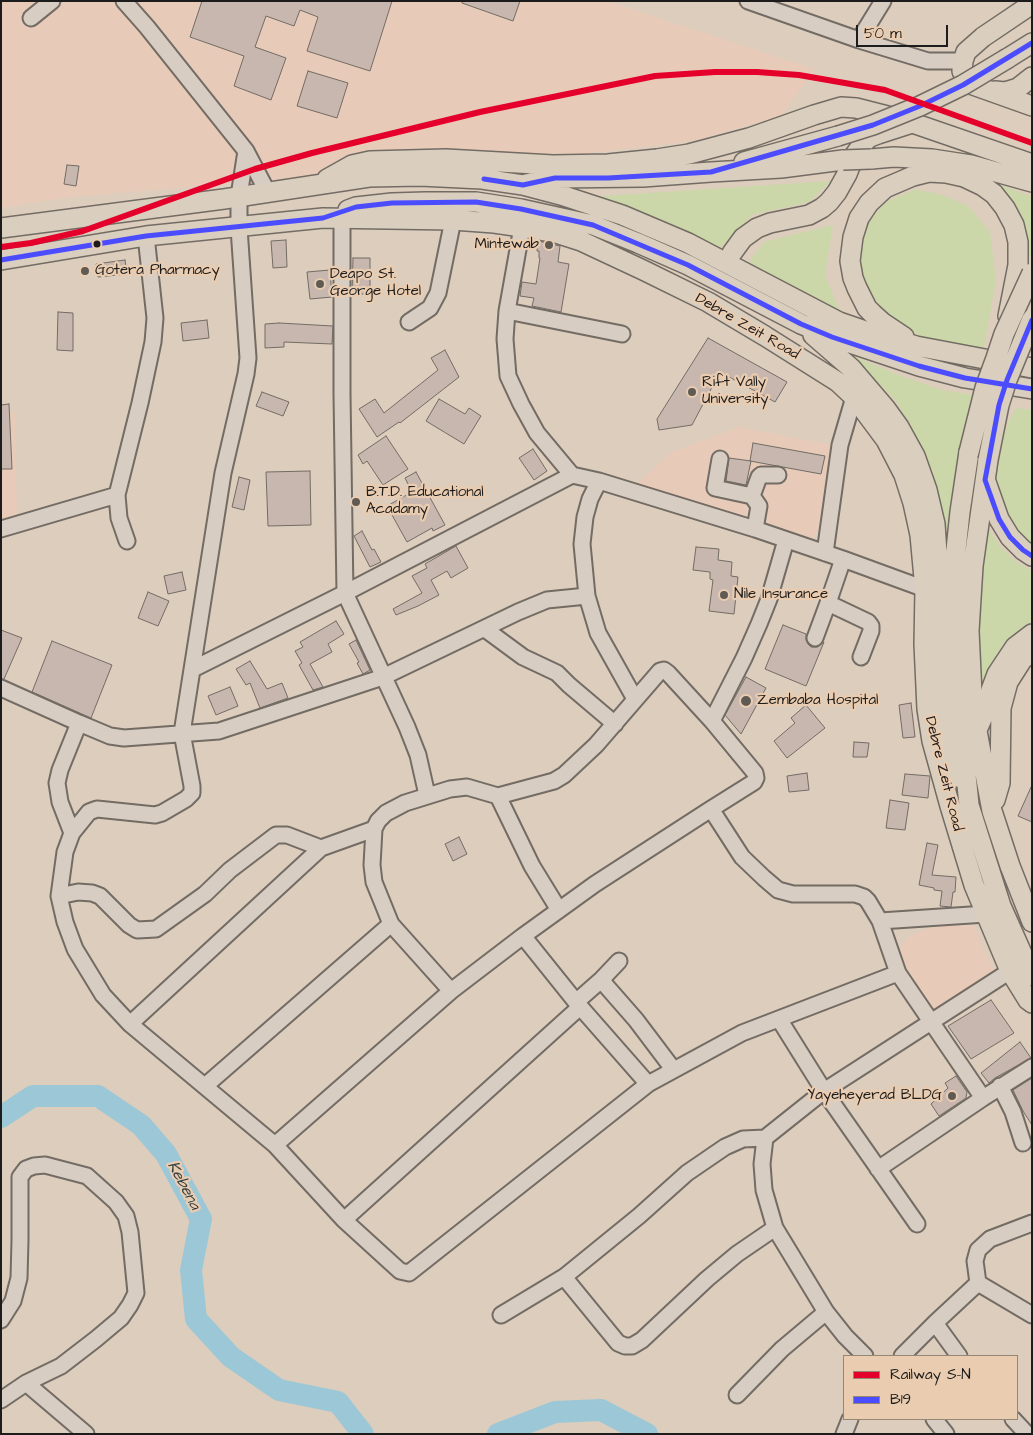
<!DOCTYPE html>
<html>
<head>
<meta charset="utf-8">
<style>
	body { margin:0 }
	#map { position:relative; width:1033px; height:1435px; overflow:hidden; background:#ddcdbd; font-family:"Architects Daughter",sans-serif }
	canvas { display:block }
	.frame { position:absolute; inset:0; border:2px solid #1c1c1c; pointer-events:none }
	.legend { position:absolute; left:843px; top:1355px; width:175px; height:65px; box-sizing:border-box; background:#eaccb0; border:1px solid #988675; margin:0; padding:6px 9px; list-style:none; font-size:15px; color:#1c1c1c }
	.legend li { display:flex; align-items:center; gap:10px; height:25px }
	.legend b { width:25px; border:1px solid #988675 }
	.scale { position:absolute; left:856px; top:25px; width:92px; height:22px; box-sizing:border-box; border:2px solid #1c1c1c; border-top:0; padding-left:6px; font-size:15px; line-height:18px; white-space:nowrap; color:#1c1c1c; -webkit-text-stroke:4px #eaccb0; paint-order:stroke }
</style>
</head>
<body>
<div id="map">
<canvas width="1033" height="1435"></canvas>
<div class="frame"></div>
<ul class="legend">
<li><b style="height:6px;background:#e4002b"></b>Railway S-N</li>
<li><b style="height:6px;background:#4c4cff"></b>B19</li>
</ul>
<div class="scale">50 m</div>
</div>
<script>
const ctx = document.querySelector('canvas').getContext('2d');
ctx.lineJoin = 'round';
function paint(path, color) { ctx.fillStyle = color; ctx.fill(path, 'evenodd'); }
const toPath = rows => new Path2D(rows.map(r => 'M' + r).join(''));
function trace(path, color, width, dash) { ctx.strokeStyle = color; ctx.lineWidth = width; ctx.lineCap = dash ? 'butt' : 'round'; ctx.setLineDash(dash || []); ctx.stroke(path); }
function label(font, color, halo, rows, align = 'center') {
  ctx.font = font + ' "Architects Daughter",sans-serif'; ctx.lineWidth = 4.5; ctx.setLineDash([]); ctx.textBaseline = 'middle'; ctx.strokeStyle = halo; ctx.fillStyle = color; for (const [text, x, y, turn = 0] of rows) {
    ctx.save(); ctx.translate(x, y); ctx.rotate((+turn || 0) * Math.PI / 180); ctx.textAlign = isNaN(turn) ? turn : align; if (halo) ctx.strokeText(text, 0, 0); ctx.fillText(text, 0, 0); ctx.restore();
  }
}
paint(toPath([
	[1,1,607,1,815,69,781,116,693,141,581,154,72,197,1,208],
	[15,413,17,519,1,523,1,414],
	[739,427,832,445,819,528,809,545,632,488,672,452],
	[972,921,984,951,995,972,935,1012,927,1009,912,986,897,954,908,937,936,925]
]), '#e7cbb8');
paint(toPath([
	[831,181,809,202,752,215,716,252,587,197],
	[994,182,1032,197,1032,254,1021,275,1016,227],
	[915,189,943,195,968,206,990,232,996,280,983,353,934,342,892,323,868,301,855,270,863,228,886,202],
	[833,225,825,275,844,322,744,269,764,242],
	[853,356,899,375,942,390,974,395,963,430,947,529,932,470,897,402],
	[1017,408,1032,410,1032,550,1020,545,994,482,1004,434,1010,418],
	[984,520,999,545,1015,561,1032,571,1032,621,1005,641,993,660,976,697,973,658]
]), '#ccd7a9');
trace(toPath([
	[1,1117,33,1096,98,1096,141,1125,166,1154,201,1219,191,1270,196,1319,231,1357,279,1390,338,1402,363,1434],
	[498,1434,555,1412,601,1410,647,1434]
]), '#9cc7d6', 22);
const building = toPath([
	[202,1,392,1,370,71,307,51,318,17,300,10,294,26,266,16,255,47,286,58,271,100,234,86,244,56,190,37,202,1],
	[462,1,520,1,513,21,462,3,462,1],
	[308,71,348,83,337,118,297,106,308,71],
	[67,165,79,166,76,186,64,184,67,165],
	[286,240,287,267,273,268,271,241,286,240],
	[538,241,560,246,558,262,569,264,561,312,532,306,534,298,520,296,522,282,536,284,540,258,539,258,539,251,537,251,538,241],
	[353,258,370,258,370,294,352,294,353,258],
	[125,260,127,274,98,277,96,264,125,260],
	[330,270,332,297,310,299,307,272,330,270],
	[58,312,73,313,73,351,57,350,58,312],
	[207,320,209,338,183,341,181,323,207,320],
	[279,323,333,326,332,344,284,342,284,347,265,348,265,324,279,323],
	[708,338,787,382,775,402,720,372,692,425,659,430,657,419,708,338],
	[445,350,459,377,400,423,399,422,377,437,359,409,375,399,384,413,438,370,431,358,445,350],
	[262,392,289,402,283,416,256,406,262,392],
	[439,399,465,414,469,408,481,416,464,444,426,421,439,399],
	[9,404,12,469,1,469,1,405,9,404],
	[386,436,408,469,383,485,367,461,363,464,358,455,386,436],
	[753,443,825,456,821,474,750,461,753,443],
	[533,449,547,471,534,480,519,458,533,449],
	[729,458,751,461,746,485,726,481,729,458],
	[310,471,311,525,268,526,266,472,310,471],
	[416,472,445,525,433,531,432,528,407,542,387,506,412,492,405,478,416,472],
	[239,477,250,480,244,510,232,507,239,477],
	[362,531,372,550,374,549,381,562,370,567,354,536,362,531],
	[456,546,468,568,451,578,447,571,431,580,439,595,418,606,396,615,393,609,422,593,412,576,427,568,425,564,456,546],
	[696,547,719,549,718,560,732,562,731,576,738,577,734,614,709,611,713,580,710,579,710,572,693,570,696,547],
	[182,572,186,590,168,594,164,576,182,572],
	[148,592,169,601,158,626,138,618,148,592],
	[336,621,344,634,328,644,332,652,310,664,323,687,313,690,299,665,302,663,295,651,303,647,300,642,336,621],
	[783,625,806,634,806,640,808,644,811,647,817,647,824,642,806,686,765,669,783,625],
	[1,630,22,638,4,679,1,679,1,630],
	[356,640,370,670,363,674,357,663,359,662,349,644,356,640],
	[52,641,112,665,91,718,32,692,52,641],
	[250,661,267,689,282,683,288,698,260,708,250,683,246,685,236,669,250,661],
	[746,677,766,688,741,734,725,715,746,677],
	[230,687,238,706,216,715,208,696,230,687],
	[911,703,915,737,903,738,899,705,911,703],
	[806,705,825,728,787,758,774,741,795,723,791,718,806,705],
	[854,742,869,743,867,757,853,757,854,742],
	[807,773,809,790,789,792,787,776,807,773],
	[905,774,930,776,928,798,902,795,905,774],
	[1032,785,1032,822,1018,816,1032,785],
	[890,800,909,803,905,830,886,828,890,800],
	[459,837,467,854,453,861,445,844,459,837],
	[927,843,938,845,932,875,956,877,955,892,953,892,951,907,940,906,942,891,934,890,934,888,919,885,927,843],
	[991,1000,1014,1033,971,1059,948,1026,991,1000],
	[1020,1042,1031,1058,995,1078,989,1083,981,1073,1020,1042],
	[956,1076,967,1092,966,1098,939,1116,931,1104,948,1088,945,1083,956,1076],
	[1032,1078,1032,1125,1023,1111,1013,1090,1032,1078]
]);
paint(building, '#c7b7af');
trace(building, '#736c64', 1);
const minor = toPath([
	[124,1,147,27,246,151,268,193],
	[748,1,859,40,928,61,963,61],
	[31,18,52,1],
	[859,40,883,1],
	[342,218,342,394,345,593,407,727,418,755,427,795],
	[522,227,507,311,505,339,508,376,521,404,537,433,572,475,599,481,755,529,843,559,925,589],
	[507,311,622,334],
	[409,322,430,308,438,293,453,220],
	[720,459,715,488,752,496,759,477,761,475,778,475],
	[599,481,590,499,585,517,582,544,587,596,598,633,635,699],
	[752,496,759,506,755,529],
	[1,529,117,495],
	[127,541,119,518,117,495,140,403,153,342,155,318,146,236],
	[825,553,840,445,854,397],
	[843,559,828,603,868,622,871,626,871,631,861,657],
	[587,596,547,600,518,612,383,677,219,731,124,738,110,736,79,723,60,770,57,783,60,802,72,833,65,852,59,896,65,922,75,949,103,995,130,1024,275,1145,344,1220,400,1271,409,1273,648,1084,742,1033,898,973],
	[485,629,523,657,557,673,569,685,615,724],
	[815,638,828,603],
	[193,669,345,593,572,475],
	[1,688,79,723],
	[712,721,744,658,759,624,769,599,786,540],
	[498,796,532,866,559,910],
	[711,809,742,857,764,878,778,890,793,894,855,894,864,897,868,901,880,921,898,973,983,1098],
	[72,833,89,812,97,809,155,815,162,813,186,799,192,793,192,786,182,733,223,473,246,374,248,358,239,228,239,196,246,151],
	[59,896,78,892,92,893,100,896,129,925,137,930,156,929,205,894,230,870,276,835,287,835,321,848],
	[880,921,986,914],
	[523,936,576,1002,648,1084],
	[601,980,619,961],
	[576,1002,601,980,636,1020,673,1069],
	[779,1019,824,1091,917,1224],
	[130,1024,321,848,374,829],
	[205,1086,391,924],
	[1000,1086,1013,1112,1023,1143],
	[765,1138,762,1164,764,1190,775,1228,826,1312,845,1336,865,1356],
	[275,1145,451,991,523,936,595,884,711,809,754,782,756,778,755,773,712,721,668,673,664,670,660,671,596,745,564,775,554,781,498,796,467,787,450,789,405,803,386,813,378,821,374,829,372,865,374,882,391,924,451,991],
	[878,1169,983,1098,1032,1067],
	[344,1220,580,1007],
	[564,1277,618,1343,625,1346,632,1346,642,1340,707,1279,737,1254,775,1228],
	[978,1283,975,1261,978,1250,990,1239,1032,1223],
	[978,1283,1032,1315],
	[501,1315,564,1277,639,1216,687,1173,725,1147,743,1139,765,1138,824,1091,1010,971],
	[1,1320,13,1301,19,1278,20,1240,20,1177,26,1169,34,1166,45,1165,87,1176,116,1202,126,1216,130,1232,136,1293,130,1305,121,1318,96,1339,61,1366,26,1383,1,1400],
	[935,1323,959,1356],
	[902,1356,935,1323,978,1283],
	[26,1383,86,1434],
	[737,1395,782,1349,826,1312],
	[934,1419,946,1434],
	[1013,1419,1027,1434],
	[844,1434,850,1419]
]);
const major = toPath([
	[1032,4,983,37,966,52,963,61,962,71,965,77,973,85,1032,106],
	[1008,58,1032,43],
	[995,91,1005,92,1018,88,1032,77],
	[871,159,894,157,932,159,971,165,1032,182],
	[744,162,838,136],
	[327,179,352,165,370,161,446,159,553,165,608,164,657,159,689,154,749,138,814,115,841,107,856,108,907,121,1032,164],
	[526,184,555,178,643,177,711,172,781,168,843,160],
	[348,210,356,207,392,203,425,202,476,202,521,209,593,225,638,243,688,265,801,324,832,337,919,366,965,378,1032,389],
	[1,228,224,199,369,177,420,176,482,179,523,185,561,195,622,215,688,243,839,322,871,333,916,346,1032,368],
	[732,253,743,238,757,228,770,223,809,215,822,208,829,202,837,192,847,174,854,156,864,142,870,137,878,134,912,123],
	[1,260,146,236,323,218,453,220,494,223,522,227,556,233,581,241,643,270,708,302,765,336,838,382,854,397,886,440,904,475,913,503,920,535,925,589,924,644,927,709,932,741,950,806,974,885,1010,971,1028,1000,1032,1003],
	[813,335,851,368,886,409,899,427,915,456,927,490,935,524,938,568,937,617,939,677,952,762,956,777],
	[904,337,883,323,873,314,867,308,857,288,853,278,850,261,853,237,859,218,869,203,885,188,913,176,929,172,946,173,964,177,983,186,994,194,1005,208,1014,225,1018,242,1018,265,1008,316],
	[969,452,960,512,954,569,953,643,969,805,1001,906,1032,976],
	[988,460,973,566,969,631,972,694,977,731,992,811,1010,866,1032,922],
	[986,482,999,519,1010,537,1023,550,1032,556],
	[977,730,988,705,991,690,997,674,1015,647,1032,634],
	[995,800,1000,783,1001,708,1008,682,1022,660,1032,651]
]);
trace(minor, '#736c64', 19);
trace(major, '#736c64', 22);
trace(minor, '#d8cdc2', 15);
trace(major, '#dacebe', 19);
const majorBridge = toPath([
	[838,136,873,125,920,106,963,85,1008,58],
	[843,160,871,159],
	[969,452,985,388,996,358,1004,334,1032,273],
	[988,460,999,405,1007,380,1032,319]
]);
trace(majorBridge, '#736c64', 22, []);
trace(majorBridge, '#dacebe', 19);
trace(toPath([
	[484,179,523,185,555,178,608,178,711,172,873,125,920,106,963,85,1032,43],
	[1,260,146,236,323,218,356,207,392,203,476,202,521,209,593,225,688,265,801,324,832,337,919,366,965,378,1032,389],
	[1032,320,1007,380,999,405,985,480,999,519,1010,537,1023,550,1032,556]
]), '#4c4cff', 5);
trace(toPath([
	[1,247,31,243,83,231,255,169,312,153,480,112,655,76,715,72,757,72,799,75,885,90,1032,143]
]), '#e4002b', 6);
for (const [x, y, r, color] of [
	[97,244,4.5,"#1c1c1c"],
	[549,245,5,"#605a54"],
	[85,271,5,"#605a54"],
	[320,284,5,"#605a54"],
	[692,392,5,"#605a54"],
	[356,502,5,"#605a54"],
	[724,595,5,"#605a54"],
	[746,701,6,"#605a54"],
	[952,1096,5,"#605a54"]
]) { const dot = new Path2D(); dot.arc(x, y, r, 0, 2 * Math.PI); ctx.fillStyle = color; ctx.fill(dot); trace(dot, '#eaccb0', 2); }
label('15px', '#1c1c1c', '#eaccb0', [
	["Mintewab",539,245,"right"],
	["Gotera Pharmacy",95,271],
	["Deapo St.",330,275],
	["George Hotel",330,292],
	["Rift Vally",702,383],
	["University",702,400],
	["B.T.D. Educational",366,493],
	["Acadamy",366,510],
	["Nile Insurance",734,595],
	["Zembaba Hospital",757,701],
	["Yayeheyerad BLDG",942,1096,"right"]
], 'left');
label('15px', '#1c1c1c', '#eaccb0', [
	["Debre Zeit Road",747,327,30],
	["Debre Zeit Road",943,774,76]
]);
label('italic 16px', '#303e43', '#eaccb0', [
	["Kebena",183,1186,62]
]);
</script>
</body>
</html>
